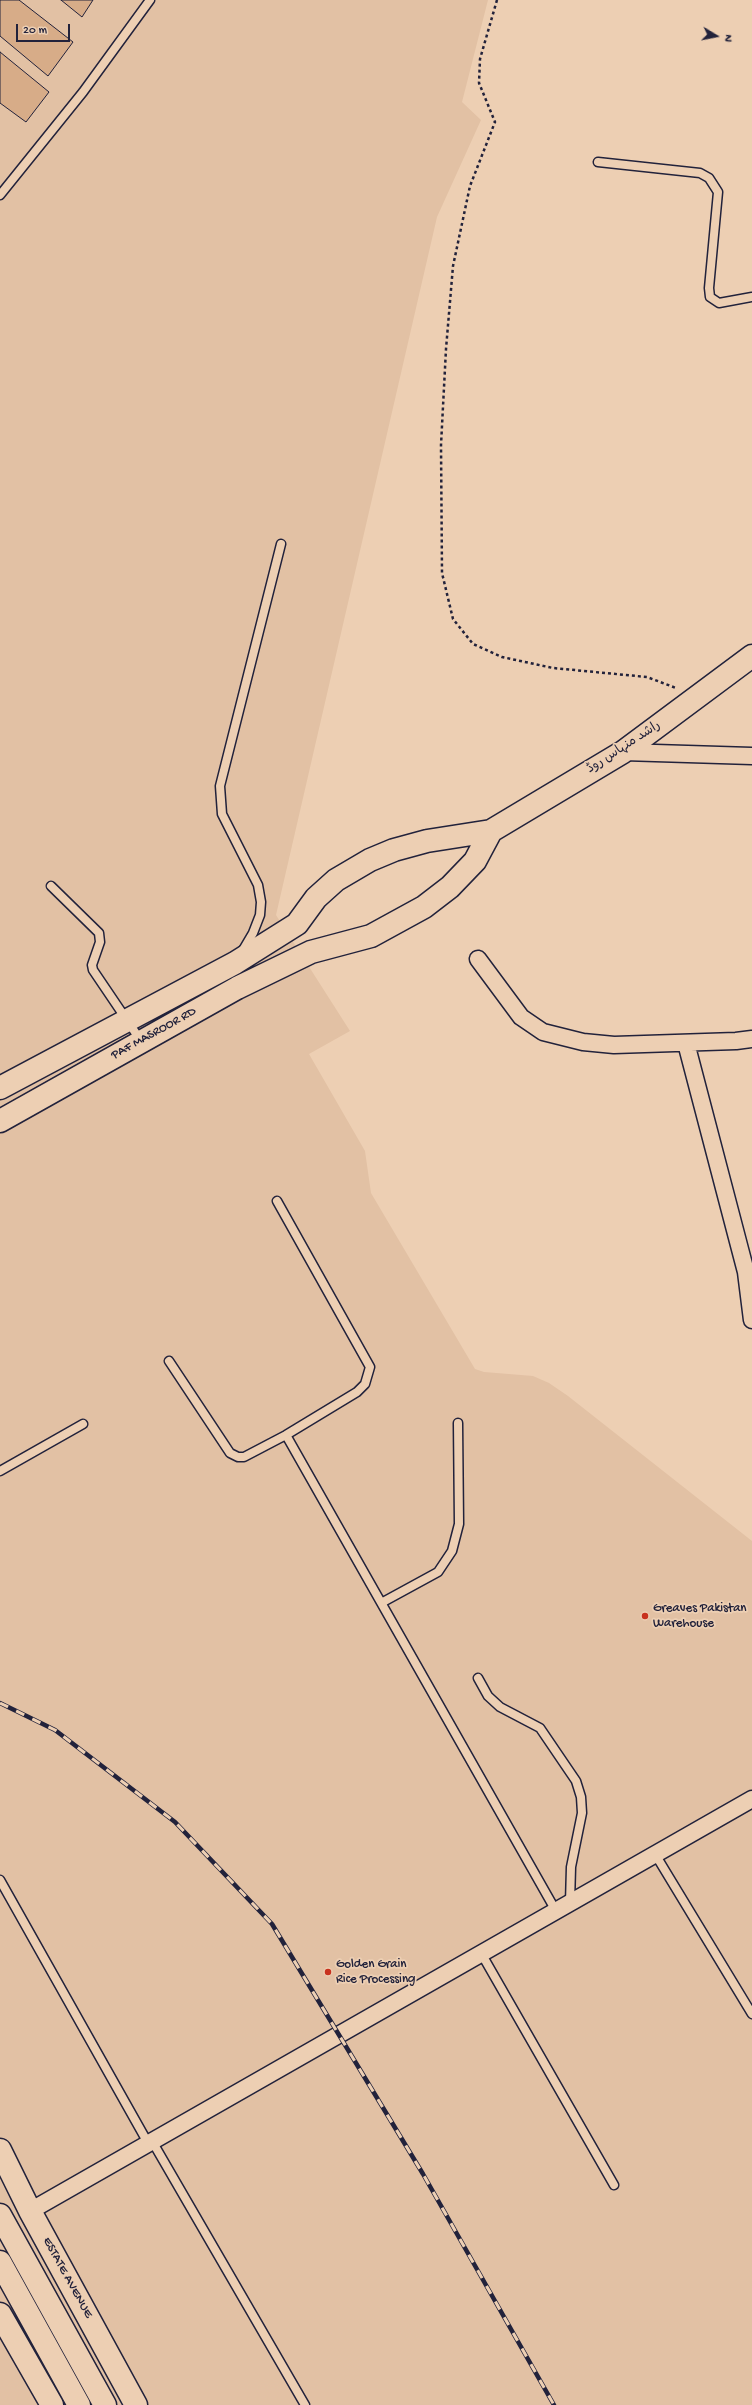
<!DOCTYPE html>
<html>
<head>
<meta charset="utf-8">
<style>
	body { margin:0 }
	#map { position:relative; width:752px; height:2405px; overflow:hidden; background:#edcfb3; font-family:"Gochi Hand",sans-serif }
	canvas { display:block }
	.north { position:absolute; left:696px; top:16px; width:40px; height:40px; -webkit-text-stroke:3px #edcfb3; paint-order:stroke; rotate:100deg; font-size:11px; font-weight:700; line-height:16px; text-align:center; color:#22223b }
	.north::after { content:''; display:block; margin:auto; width:14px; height:18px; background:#22223b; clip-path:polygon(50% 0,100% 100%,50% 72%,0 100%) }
	.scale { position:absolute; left:16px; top:24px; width:54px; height:18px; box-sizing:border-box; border:2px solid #22223b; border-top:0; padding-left:5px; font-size:12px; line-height:14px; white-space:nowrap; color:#22223b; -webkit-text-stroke:3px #edcfb3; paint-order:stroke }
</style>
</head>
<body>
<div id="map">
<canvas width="752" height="2405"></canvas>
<div class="north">N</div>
<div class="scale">20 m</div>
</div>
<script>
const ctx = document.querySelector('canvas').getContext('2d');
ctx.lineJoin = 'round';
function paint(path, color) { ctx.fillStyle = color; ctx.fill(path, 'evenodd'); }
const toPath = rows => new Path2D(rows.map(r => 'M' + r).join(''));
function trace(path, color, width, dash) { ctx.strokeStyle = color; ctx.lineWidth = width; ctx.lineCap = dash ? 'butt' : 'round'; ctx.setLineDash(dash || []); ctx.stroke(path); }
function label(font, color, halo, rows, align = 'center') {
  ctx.font = font + ' "Gochi Hand","Playpen Sans Arabic",sans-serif'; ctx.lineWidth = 3.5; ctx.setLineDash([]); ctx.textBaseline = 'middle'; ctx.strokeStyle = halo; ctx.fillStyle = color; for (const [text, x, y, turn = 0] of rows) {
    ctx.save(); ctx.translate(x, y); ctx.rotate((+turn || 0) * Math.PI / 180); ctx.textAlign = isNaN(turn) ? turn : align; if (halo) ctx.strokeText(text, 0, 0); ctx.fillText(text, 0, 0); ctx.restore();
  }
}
paint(toPath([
	[0,0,488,0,462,102,481,120,437,217,276,915,350,1031,309,1054,365,1151,371,1193,475,1369,484,1372,533,1376,549,1383,568,1396,752,1541,752,2405,0,2405]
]), '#e2c1a4');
const building = toPath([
	[0,0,19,0,73,42,48,76,0,36,0,0],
	[61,0,93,0,82,17,61,0],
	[0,52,49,92,26,122,0,103,0,52]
]);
paint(building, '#d7ac88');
trace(building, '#22223b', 1);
const lane = toPath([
	[598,162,700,173,709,178,718,192,709,288,710,297,719,303,752,297],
	[0,195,83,92,150,0],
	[51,886,99,933,100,942,92,965,93,970,141,1041],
	[243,950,253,933,260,915,261,902,258,885,222,814,220,786,281,544],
	[169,1361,230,1453,238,1457,244,1457,286,1435,357,1392,365,1384,370,1367,277,1201],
	[286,1435,556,1911],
	[0,1471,83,1424],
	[383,1602,438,1572,452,1551,459,1524,458,1423],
	[478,1678,488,1696,500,1707,540,1728,576,1781,581,1797,582,1813,571,1867,570,1903],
	[655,1854,752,2014],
	[0,1880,148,2143],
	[481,1953,614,2185],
	[152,2141,305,2405]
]);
const street = toPath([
	[623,752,752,756],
	[478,959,521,1017,543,1032,583,1042,614,1045,736,1041,752,1039],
	[686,1043,746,1272,752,1320],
	[30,2211,752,1799]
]);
const secondary = toPath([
	[0,1088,235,963,297,924,316,898,336,880,370,860,394,850,427,841,491,831,623,752,752,656],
	[0,1121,237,988,311,952,371,936,424,907,450,887,475,861,491,831]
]);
const highway = toPath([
	[0,2150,30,2211,136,2405],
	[0,2215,105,2405],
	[0,2262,79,2405],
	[0,2314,52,2405]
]);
trace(lane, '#22223b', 11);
trace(street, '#22223b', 19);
trace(secondary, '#22223b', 25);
trace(highway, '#22223b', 25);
trace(toPath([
	[497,0,480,59,479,83,495,122,470,186,453,266,446,349,441,445,442,573,453,619,473,644,502,657,553,668,647,677,676,688]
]), '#22223b', 2.5, [3, 3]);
trace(lane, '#edcfb3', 8);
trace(street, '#edcfb3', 16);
trace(secondary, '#edcfb3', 22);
trace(highway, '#edcfb3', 22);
const rail = toPath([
	[0,1703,55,1730,175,1822,272,1924,423,2174,554,2405]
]);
trace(rail, '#22223b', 4.5);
trace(rail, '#edcfb3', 3, [9]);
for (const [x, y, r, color] of [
	[645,1616,4,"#c8321e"],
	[328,1972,4,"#c8321e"]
]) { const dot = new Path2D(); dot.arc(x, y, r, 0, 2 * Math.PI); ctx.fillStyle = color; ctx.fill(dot); trace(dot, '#edcfb3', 1.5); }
label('13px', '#22223b', '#edcfb3', [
	["راشد منہاس روڈ",624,748,-33],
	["PAF MASROOR RD",154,1034,-29],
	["ESTATE AVENUE",67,2278,61]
]);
label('13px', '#22223b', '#edcfb3', [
	["Greaves Pakistan",653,1609],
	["Warehouse",653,1624],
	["Golden Grain",336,1965],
	["Rice Processing",336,1980]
], 'left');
</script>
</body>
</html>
